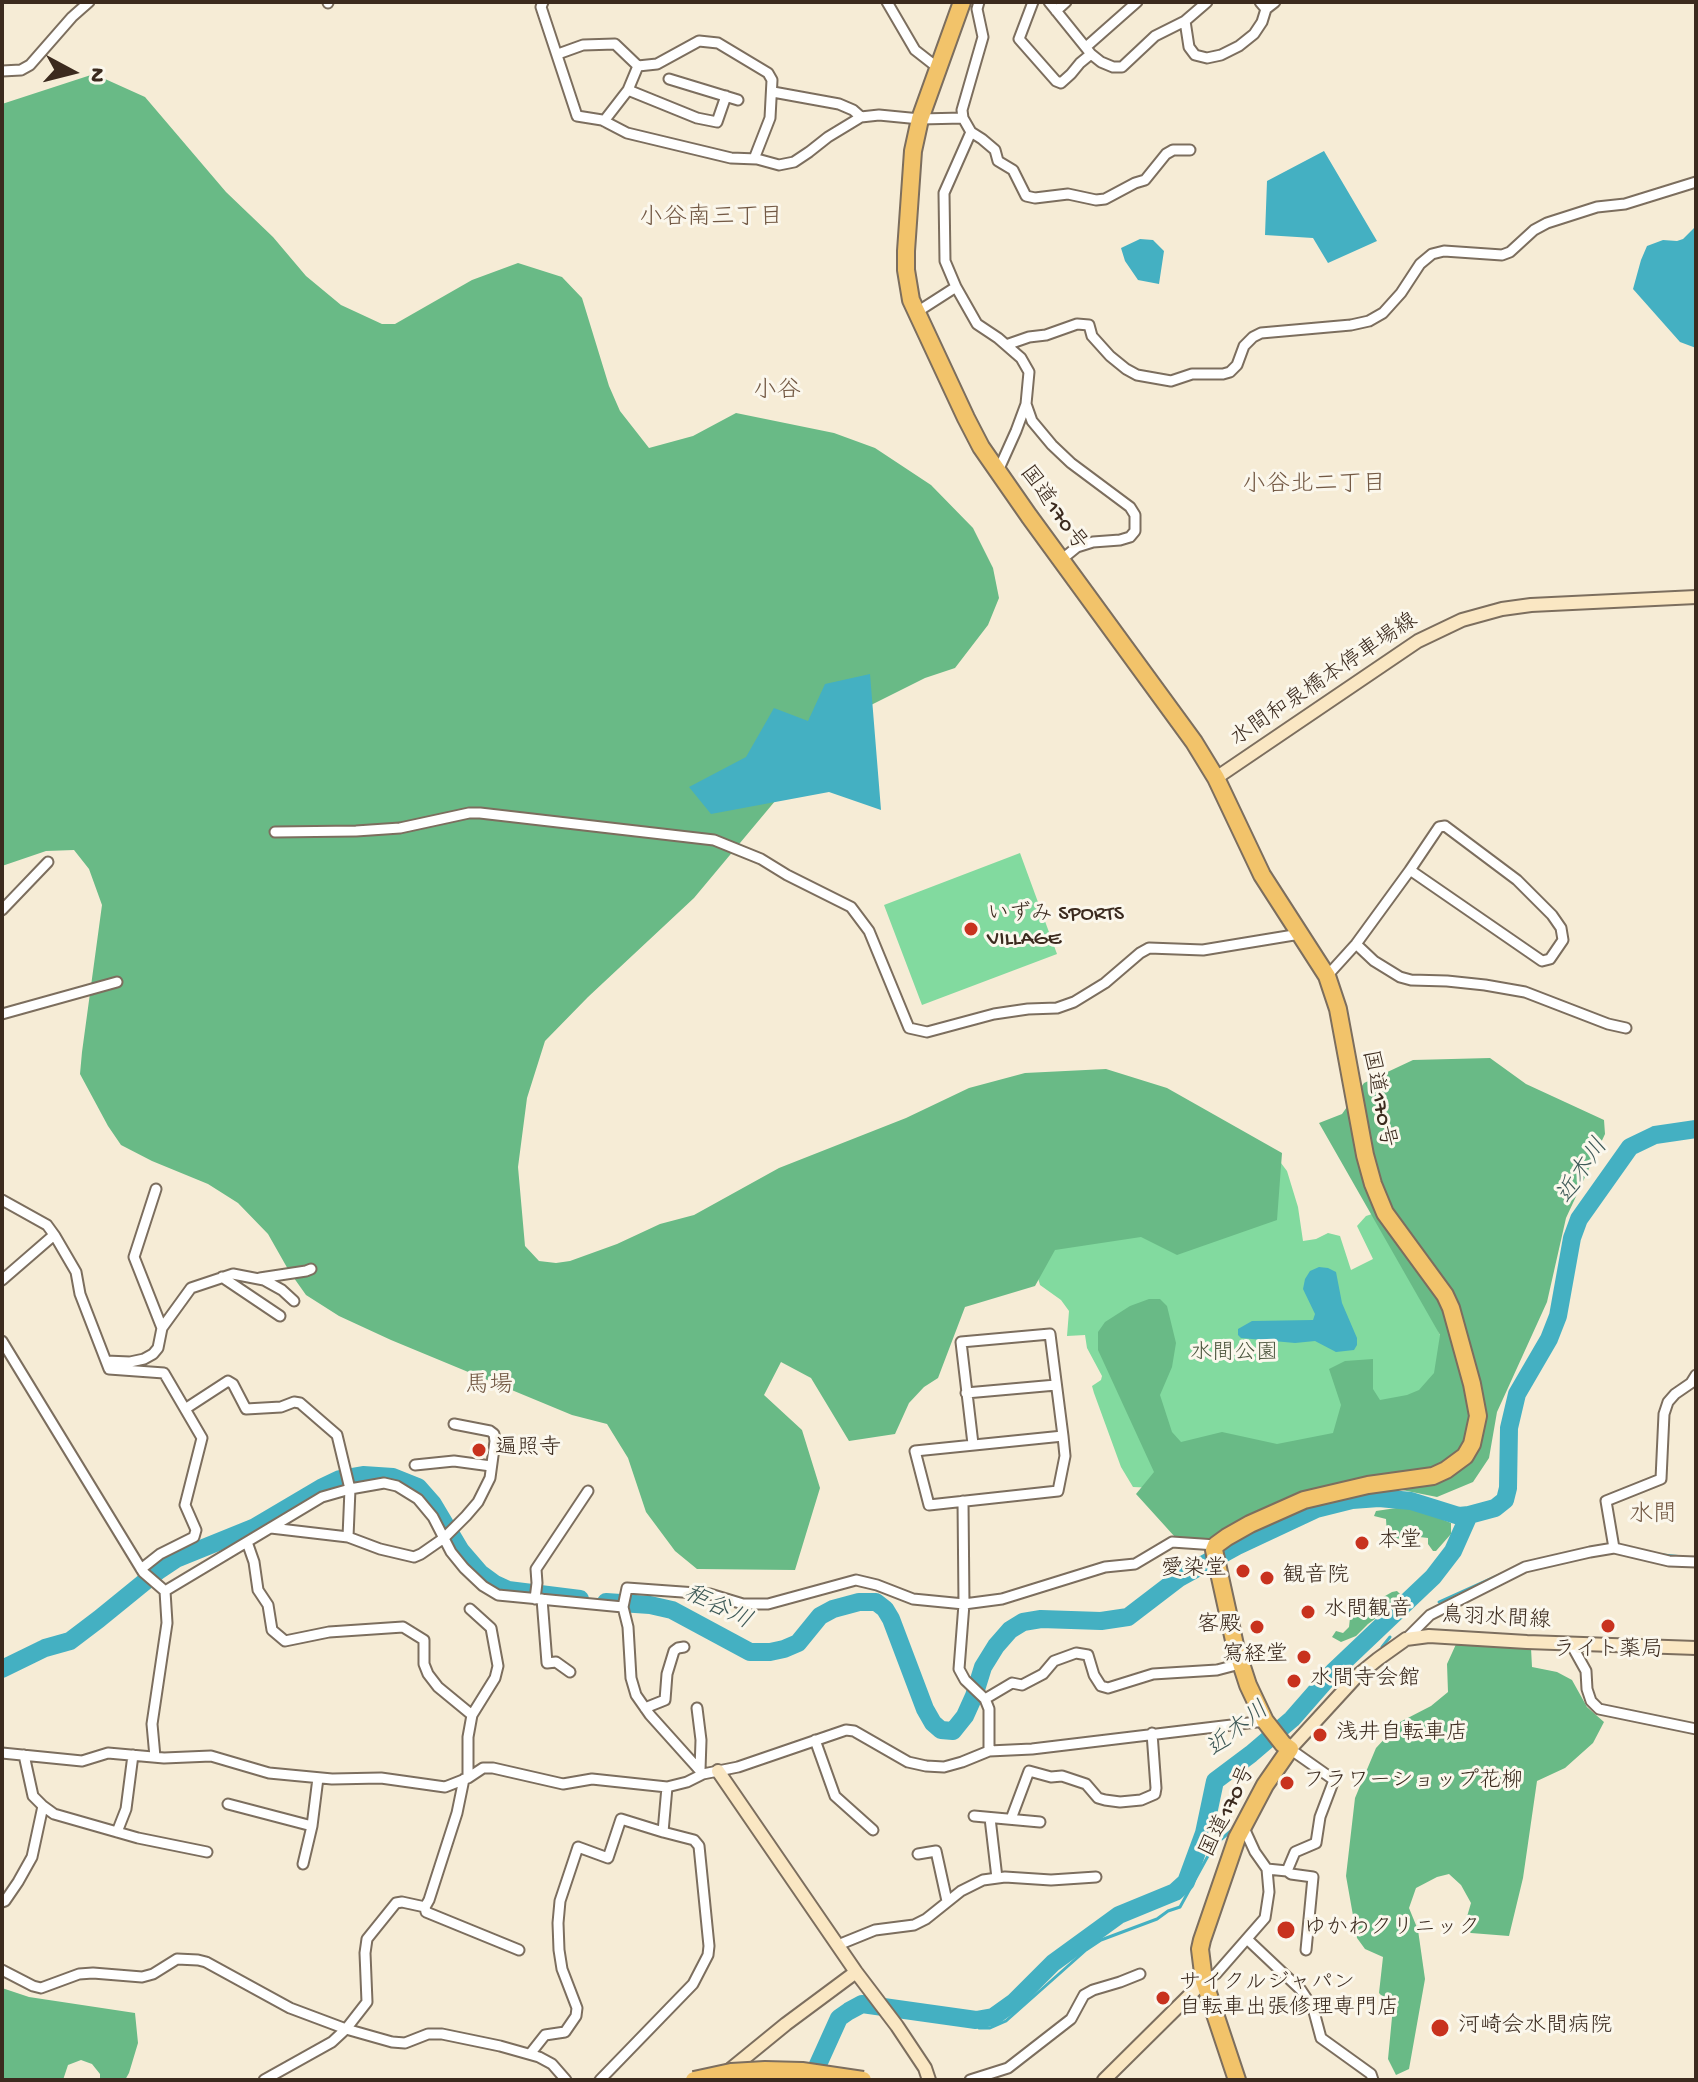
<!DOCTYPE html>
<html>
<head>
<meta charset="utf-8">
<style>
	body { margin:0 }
	#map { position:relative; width:1698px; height:2082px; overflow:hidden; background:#f6ecd6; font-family:"Gochi Hand",sans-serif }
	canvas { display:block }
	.frame { position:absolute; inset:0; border:4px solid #3b2a1e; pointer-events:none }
	.north { position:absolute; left:32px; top:32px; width:80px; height:80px; -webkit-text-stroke:6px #fbf7ec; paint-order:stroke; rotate:97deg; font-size:22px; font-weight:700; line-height:32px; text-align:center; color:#3b2a1e }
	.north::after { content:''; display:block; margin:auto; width:28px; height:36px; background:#3b2a1e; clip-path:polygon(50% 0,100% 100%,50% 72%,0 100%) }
</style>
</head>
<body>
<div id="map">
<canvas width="1698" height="2082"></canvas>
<div class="frame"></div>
<div class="north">N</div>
</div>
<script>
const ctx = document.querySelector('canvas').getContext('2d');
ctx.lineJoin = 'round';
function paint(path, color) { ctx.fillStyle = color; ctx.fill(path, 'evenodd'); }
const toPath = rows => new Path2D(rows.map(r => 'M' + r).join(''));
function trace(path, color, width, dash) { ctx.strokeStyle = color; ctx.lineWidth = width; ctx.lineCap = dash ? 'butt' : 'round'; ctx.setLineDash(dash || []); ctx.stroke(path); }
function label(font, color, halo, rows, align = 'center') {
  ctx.font = font + ' "Gochi Hand","Klee One",sans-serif'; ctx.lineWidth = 6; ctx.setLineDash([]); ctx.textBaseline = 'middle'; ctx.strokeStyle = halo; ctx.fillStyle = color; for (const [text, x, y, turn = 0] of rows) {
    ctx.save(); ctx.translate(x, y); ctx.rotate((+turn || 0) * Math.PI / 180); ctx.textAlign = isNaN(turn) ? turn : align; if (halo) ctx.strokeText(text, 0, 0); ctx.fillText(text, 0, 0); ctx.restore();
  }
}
paint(toPath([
	[1020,853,1057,954,922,1005,884,905],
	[1278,1159,1287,1171,1298,1207,1303,1241,1316,1239,1328,1233,1340,1236,1351,1270,1373,1259,1357,1226,1366,1216,1375,1213,1408,1258,1468,1403,1155,1488,1133,1487,1121,1467,1094,1393,1092,1386,1101,1380,1102,1376,1087,1348,1085,1335,1067,1336,1069,1311,1061,1300,1040,1285,1035,1268,1039,1249]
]), '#82da9f');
paint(toPath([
	[94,74,145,97,226,192,273,237,306,276,341,305,382,324,395,324,472,280,518,263,562,277,582,298,609,386,620,411,649,448,693,436,736,413,834,433,875,448,931,485,973,528,993,568,999,598,988,625,955,668,925,678,867,707,801,770,694,898,588,997,545,1041,527,1098,518,1167,525,1246,539,1261,556,1263,570,1261,617,1244,660,1224,694,1215,779,1168,906,1118,969,1088,1025,1073,1106,1069,1167,1088,1282,1153,1277,1220,1177,1255,1141,1237,1055,1250,1035,1286,965,1307,938,1378,924,1387,909,1403,895,1434,849,1441,811,1378,781,1362,764,1395,802,1430,820,1488,795,1570,697,1569,675,1551,646,1512,628,1458,607,1424,572,1415,391,1340,339,1316,306,1295,289,1271,268,1234,238,1203,208,1184,152,1161,121,1145,108,1126,80,1074,82,1052,102,905,89,869,74,850,46,851,2,866,2,104],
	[1490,1058,1526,1084,1604,1120,1605,1134,1566,1218,1547,1302,1497,1412,1489,1458,1473,1482,1437,1497,1397,1489,1322,1503,1258,1513,1218,1533,1209,1541,1175,1537,1136,1494,1154,1472,1098,1350,1098,1332,1105,1322,1130,1306,1149,1299,1160,1299,1167,1306,1176,1343,1172,1367,1160,1395,1172,1432,1181,1442,1222,1432,1277,1444,1333,1433,1341,1405,1329,1369,1345,1361,1373,1359,1373,1389,1380,1400,1407,1395,1419,1390,1434,1373,1440,1335,1319,1123,1342,1114,1364,1083,1413,1060],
	[1410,1506,1451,1523,1451,1534,1436,1551,1433,1551,1428,1544,1428,1538,1411,1536,1408,1538,1389,1539,1387,1536,1386,1519,1374,1516,1376,1511],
	[1397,1591,1401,1595,1398,1602,1368,1624,1356,1636,1341,1642,1332,1637,1336,1631,1343,1633,1349,1627,1350,1618,1346,1612,1357,1599,1367,1604,1373,1603,1392,1592],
	[1457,1642,1531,1648,1532,1667,1557,1672,1572,1680,1587,1707,1604,1722,1593,1743,1565,1768,1537,1781,1523,1878,1509,1936,1471,1933,1464,1927,1471,1903,1461,1885,1449,1874,1437,1877,1416,1888,1409,1908,1418,1930,1425,1979,1409,2069,1396,2075,1388,2059,1393,2007,1379,1993,1383,1957,1365,1949,1357,1938,1346,1876,1355,1798,1376,1748,1400,1722,1431,1706,1448,1692,1447,1664],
	[2,1988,29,1997,135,2013,138,2043,129,2073,125,2080,100,2080,100,2074,92,2064,81,2060,68,2065,63,2080,2,2080]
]), '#69ba86');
paint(toPath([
	[1324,151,1377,241,1328,263,1313,238,1265,235,1267,181],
	[1696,226,1696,348,1680,342,1633,289,1641,260,1647,246,1663,240,1677,241,1683,239],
	[1140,239,1153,240,1164,251,1159,284,1138,280,1125,261,1121,248],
	[870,674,881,810,829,792,711,814,689,787,746,757,774,708,808,721,825,684],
	[1319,1267,1328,1268,1336,1272,1342,1303,1357,1338,1357,1345,1354,1350,1336,1352,1315,1341,1295,1343,1241,1338,1238,1335,1238,1329,1252,1321,1313,1320,1315,1314,1303,1289,1305,1279,1310,1271]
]), '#44b0c2');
trace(toPath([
	[1581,1550,1605,1545],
	[1663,1555,1683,1557],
	[1439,1602,1501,1574],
	[1382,1647,1390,1637],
	[976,2020,979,2028,990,2028,1006,2021,1086,1950,1101,1940,1157,1919,1168,1911,1180,1907,1209,1854,1218,1842,1232,1830]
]), '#44b0c2', 3);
trace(toPath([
	[606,1602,650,1605,672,1610,750,1652,770,1652,784,1649,798,1643,820,1616,833,1609,859,1602,876,1602,885,1609,891,1619,925,1709,933,1723,941,1730,953,1731,965,1716,974,1696,983,1667,996,1646,1010,1630,1023,1622,1041,1619,1101,1621,1128,1617,1179,1578,1237,1546,1316,1509,1352,1500,1379,1498,1411,1501,1459,1516,1469,1515,1495,1508,1505,1500,1508,1488,1509,1428,1517,1394,1549,1339,1558,1316,1572,1238,1579,1219,1630,1147,1655,1135,1696,1129],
	[2,1669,45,1648,70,1641,99,1619,158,1571,176,1559,255,1527,321,1488,340,1479,363,1475,393,1477,418,1487,433,1504,461,1551,480,1573,495,1584,508,1590,580,1599],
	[811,2080,839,2018,849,2011,862,2004,976,2020,993,2017,1014,2002,1053,1963,1119,1915,1175,1892,1186,1882,1204,1833,1215,1781,1251,1754,1292,1719,1334,1671,1433,1577,1453,1551,1469,1515]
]), '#44b0c2', 18);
const street = toPath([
	[543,2,541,7,577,116,602,120,627,133,731,158,757,159,779,165,794,162,809,152,828,137,861,117,879,115,920,119,963,118],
	[887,2,915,50,938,68],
	[979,2,977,9,983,37,962,110,963,118,971,132,982,139,995,150,998,161,1013,170,1026,196,1035,198,1068,194,1096,200,1105,199,1135,183,1145,180,1166,154,1173,150,1190,150],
	[1033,2,1019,39,1056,81,1061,83,1071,74,1080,63,1091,54],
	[1049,2,1091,54,1101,62,1113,67,1122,67,1155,36,1185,21,1207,2],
	[1260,2,1266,9,1275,2],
	[328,3,328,2],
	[1056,11,1066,2],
	[1185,21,1189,47,1195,55,1207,58,1221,55,1239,46,1254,34,1262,22,1266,9],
	[1086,47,1137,2],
	[558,54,583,45,615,44,638,66,657,64,699,41,718,43,768,73,772,80,770,118,754,159],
	[2,71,21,70,30,65,72,17,89,2],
	[669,79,738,100],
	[628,90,697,118,717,122,726,96],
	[773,92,839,104,853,110,861,117],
	[604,121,628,90,638,66],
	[971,132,944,193,945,261,956,287,977,324,998,338,1021,358,1029,372,1026,404,1032,421,1052,445,1071,463,1130,507,1135,515,1135,531,1130,537,1120,540,1093,542,1077,547,1061,560],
	[917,312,956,287],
	[1006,345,1029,337,1046,335,1077,324,1089,325,1092,336,1110,356,1126,369,1137,375,1171,381,1192,374,1223,374,1230,372,1237,365,1244,346,1253,337,1261,333,1351,325,1369,321,1383,313,1401,293,1420,264,1432,254,1444,251,1502,255,1510,252,1534,230,1547,223,1597,207,1625,204,1696,182],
	[998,471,1016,431,1026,404],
	[1445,826,1517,880,1552,915,1561,928,1563,940,1550,959,1542,961,1410,870,1439,827,1445,826],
	[275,832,356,831,400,828,469,813,480,813,714,840,761,859,787,875,851,907,869,931,909,1028,927,1032,994,1014,1028,1009,1057,1008,1074,1002,1105,983,1140,953,1149,948,1203,950,1300,934],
	[2,910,48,862],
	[1356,944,1374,961,1400,977,1411,980,1447,981,1485,985,1525,992,1608,1024,1626,1028],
	[1327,976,1356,944,1410,870],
	[2,1014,117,982],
	[156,1189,134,1257,162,1328],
	[2,1200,47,1225,55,1236,76,1272,80,1294,109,1369,164,1373,202,1438,185,1505,196,1530,194,1537,160,1554,141,1569],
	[222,1277,280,1316],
	[260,1278,306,1271,311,1269],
	[2,1280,54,1235],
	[2,1341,143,1572,165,1591,167,1623,152,1724,155,1757],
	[106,1361,130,1362,144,1359,153,1354,158,1348,162,1328,191,1288,233,1274,264,1280,282,1290,294,1301],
	[966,1393,1056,1385],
	[185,1409,228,1381,233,1384,246,1409,281,1407,294,1402,300,1403,337,1435,350,1489,348,1537],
	[973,1444,961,1342,1050,1334,1063,1436,1065,1456,1058,1491,929,1505,915,1451,1063,1436],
	[415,1465,454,1461,491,1466],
	[963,1501,964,1604,959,1669,965,1680,985,1699,989,1709,989,1751],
	[271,1528,348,1537,380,1549,414,1557,421,1554,444,1538,466,1516,478,1502,490,1478,495,1441,494,1434,490,1431,454,1424],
	[247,1542,254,1562,258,1590,268,1605,272,1630,285,1641,329,1632,403,1627,424,1640,424,1664,428,1674,438,1687,472,1715],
	[1614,1548,1606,1501,1661,1479,1664,1414,1668,1402,1675,1394,1691,1383,1696,1375],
	[165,1591,322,1497,350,1489,384,1483,397,1486,418,1499,433,1517,451,1552,464,1568,483,1586,498,1595,623,1607],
	[535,1599,537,1583,536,1569,588,1491],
	[542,1599,547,1663,556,1662,570,1672],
	[1406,1639,1430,1615,1525,1567,1590,1552,1614,1548,1669,1561,1696,1562],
	[1571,1644,1586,1671,1587,1689,1591,1701,1599,1709,1696,1729],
	[985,1699,1012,1683,1022,1685,1043,1674,1054,1661,1076,1653,1088,1655,1094,1675,1101,1686,1108,1688,1153,1674,1217,1670,1240,1664],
	[645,1708,665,1700,667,1674,674,1651,678,1648,684,1647],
	[697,1708,701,1740,700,1770],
	[815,1740,835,1796,873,1830],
	[2,1753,82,1761,108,1753,164,1758,211,1756,269,1773,332,1779,381,1778,445,1787,468,1778,483,1768,493,1768,563,1784,592,1779,667,1787,687,1782,703,1774,738,1767,846,1730,854,1731,908,1762,926,1766,944,1767,962,1762,989,1751,1032,1749,1265,1721],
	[703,1774,650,1715,636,1695,631,1678,628,1627,623,1607,627,1588,710,1594,743,1604,768,1604,856,1580,877,1585,913,1599,964,1604,1002,1599,1105,1567,1135,1564,1172,1542,1216,1545],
	[468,1778,468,1737,472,1715,495,1678,498,1666,491,1628,470,1609],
	[228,1804,312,1826],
	[43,1806,54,1814,138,1838,207,1852],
	[974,1816,1040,1822],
	[990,1818,997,1878],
	[1011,1819,1029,1771,1051,1777,1062,1776,1086,1784,1098,1798,1105,1800,1120,1802,1141,1800,1155,1794,1156,1788,1152,1733],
	[117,1832,126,1809,133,1755],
	[918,1854,936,1851,947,1901],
	[303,1864,312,1826,318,1778],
	[1267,1869,1287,1871,1295,1852,1316,1843,1320,1817,1334,1780,1290,1749],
	[1287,1871,1291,1874,1313,1877,1306,1950],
	[2,1902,5,1901,18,1882,32,1857,43,1806,33,1796,24,1755],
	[425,1907,426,1912,519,1950],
	[1247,1939,1301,1990,1313,2008,1321,2038,1371,2074,1373,2080],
	[838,1945,875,1930,914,1925,926,1919,961,1891,983,1880,1005,1877,1051,1880,1096,1877],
	[2,1970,33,1986,41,1988,79,1974,93,1973,142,1977,153,1974,177,1959,198,1960,206,1962,290,2008,346,2029,392,2042,405,2043,428,2034,442,2034,500,2046,539,2057,552,2064,566,2080],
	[1204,1981,1216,1974,1265,1918,1269,1892,1267,1869,1255,1852,1244,1828],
	[530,2054,545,2035,565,2032,576,2016,577,2008,562,1969,559,1950,558,1923,560,1901,578,1847,608,1858,621,1819,663,1832],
	[264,2080,332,2042,346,2029,367,2002,365,1953,367,1939,396,1903,402,1902,425,1907,429,1900,457,1813,464,1779],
	[600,2080,693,1984,708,1955,709,1946,699,1846,694,1840,663,1832,667,1787],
	[970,2080,1008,2068,1071,2019,1084,1995,1093,1990,1120,1982,1140,1974]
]);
const secondary = toPath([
	[1216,778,1418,641,1462,620,1502,609,1531,605,1696,597],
	[1290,1749,1357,1676,1378,1659,1406,1639,1429,1636,1527,1642,1696,1648],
	[718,1771,856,1972,897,2026,925,2068,929,2080],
	[726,2073,786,2024,856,1972],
	[1104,2080,1204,1981]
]);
const highway = toPath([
	[962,2,920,119,913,151,906,251,906,270,911,300,966,418,981,447,1029,516,1194,742,1216,778,1262,875,1327,976,1338,1009,1365,1155,1373,1184,1385,1213,1445,1295,1451,1308,1472,1384,1478,1416,1472,1444,1465,1456,1446,1470,1433,1476,1368,1485,1304,1500,1250,1524,1227,1537,1216,1545,1214,1550,1235,1645,1248,1685,1265,1721,1283,1744,1290,1749,1265,1785,1237,1838,1202,1940,1200,1949,1204,1981,1237,2080]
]);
trace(street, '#7c6e5e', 13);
trace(secondary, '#7c6e5e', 16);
trace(highway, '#7c6e5e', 20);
trace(street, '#fff', 9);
trace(secondary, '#fae7c3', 12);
trace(highway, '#f2c36a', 16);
const highwayBridge = toPath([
	[694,2080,731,2072,765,2070,802,2071,863,2080]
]);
trace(highwayBridge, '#7c6e5e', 20, []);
trace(highwayBridge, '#f2c36a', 16);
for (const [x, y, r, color] of [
	[971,929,8,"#c8321e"],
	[479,1450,8,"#c8321e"],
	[1362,1543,8,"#c8321e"],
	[1243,1571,8,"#c8321e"],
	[1267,1578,8,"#c8321e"],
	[1308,1612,8,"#c8321e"],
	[1608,1626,8,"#c8321e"],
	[1257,1627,8,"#c8321e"],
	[1304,1657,8,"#c8321e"],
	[1294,1681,8,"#c8321e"],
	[1320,1735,8,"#c8321e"],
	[1287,1783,8,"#c8321e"],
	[1286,1930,10,"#c8321e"],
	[1163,1998,8,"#c8321e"],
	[1440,2028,10,"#c8321e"]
]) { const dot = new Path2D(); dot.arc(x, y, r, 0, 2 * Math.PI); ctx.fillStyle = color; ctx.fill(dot); trace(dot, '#fbf7ec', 3); }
label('22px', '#3b2a1e', '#fbf7ec', [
	["国道170号",1052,509,54],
	["水間和泉橋本停車場線",1325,681,-34],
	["国道170号",1377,1099,79],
	["鳥羽水間線",1496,1620,3],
	["国道170号",1229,1812,-64]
]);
label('22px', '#3b2a1e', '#fbf7ec', [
	["いずみ SPORTS",987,916],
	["VILLAGE",987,941],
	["遍照寺",495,1450],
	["本堂",1378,1543],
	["愛染堂",1227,1571,"right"],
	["観音院",1283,1578],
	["水間観音",1324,1612],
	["客殿",1241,1627,"right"],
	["ライト薬局",1608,1652,"center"],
	["寫経堂",1288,1657,"right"],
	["水間寺会館",1310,1681],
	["浅井自転車店",1336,1735],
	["フラワーショップ花柳",1303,1783],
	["ゆかわクリニック",1304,1930],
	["サイクルジャパン",1179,1985],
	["自転車出張修理専門店",1179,2010],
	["河崎会水間病院",1458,2028]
], 'left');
label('22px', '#4d563e', '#fbf7ec', [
	["水間公園",1234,1355]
]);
label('24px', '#735944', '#fbf7ec', [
	["小谷南三丁目",711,219],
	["小谷",777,392],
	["小谷北二丁目",1314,486],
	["馬場",489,1387],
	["水間",1653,1516]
]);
label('italic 24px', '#3e5957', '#fbf7ec', [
	["近木川",1584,1172,-56],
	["秬谷川",717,1609,26],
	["近木川",1239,1731,-39]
]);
</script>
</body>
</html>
